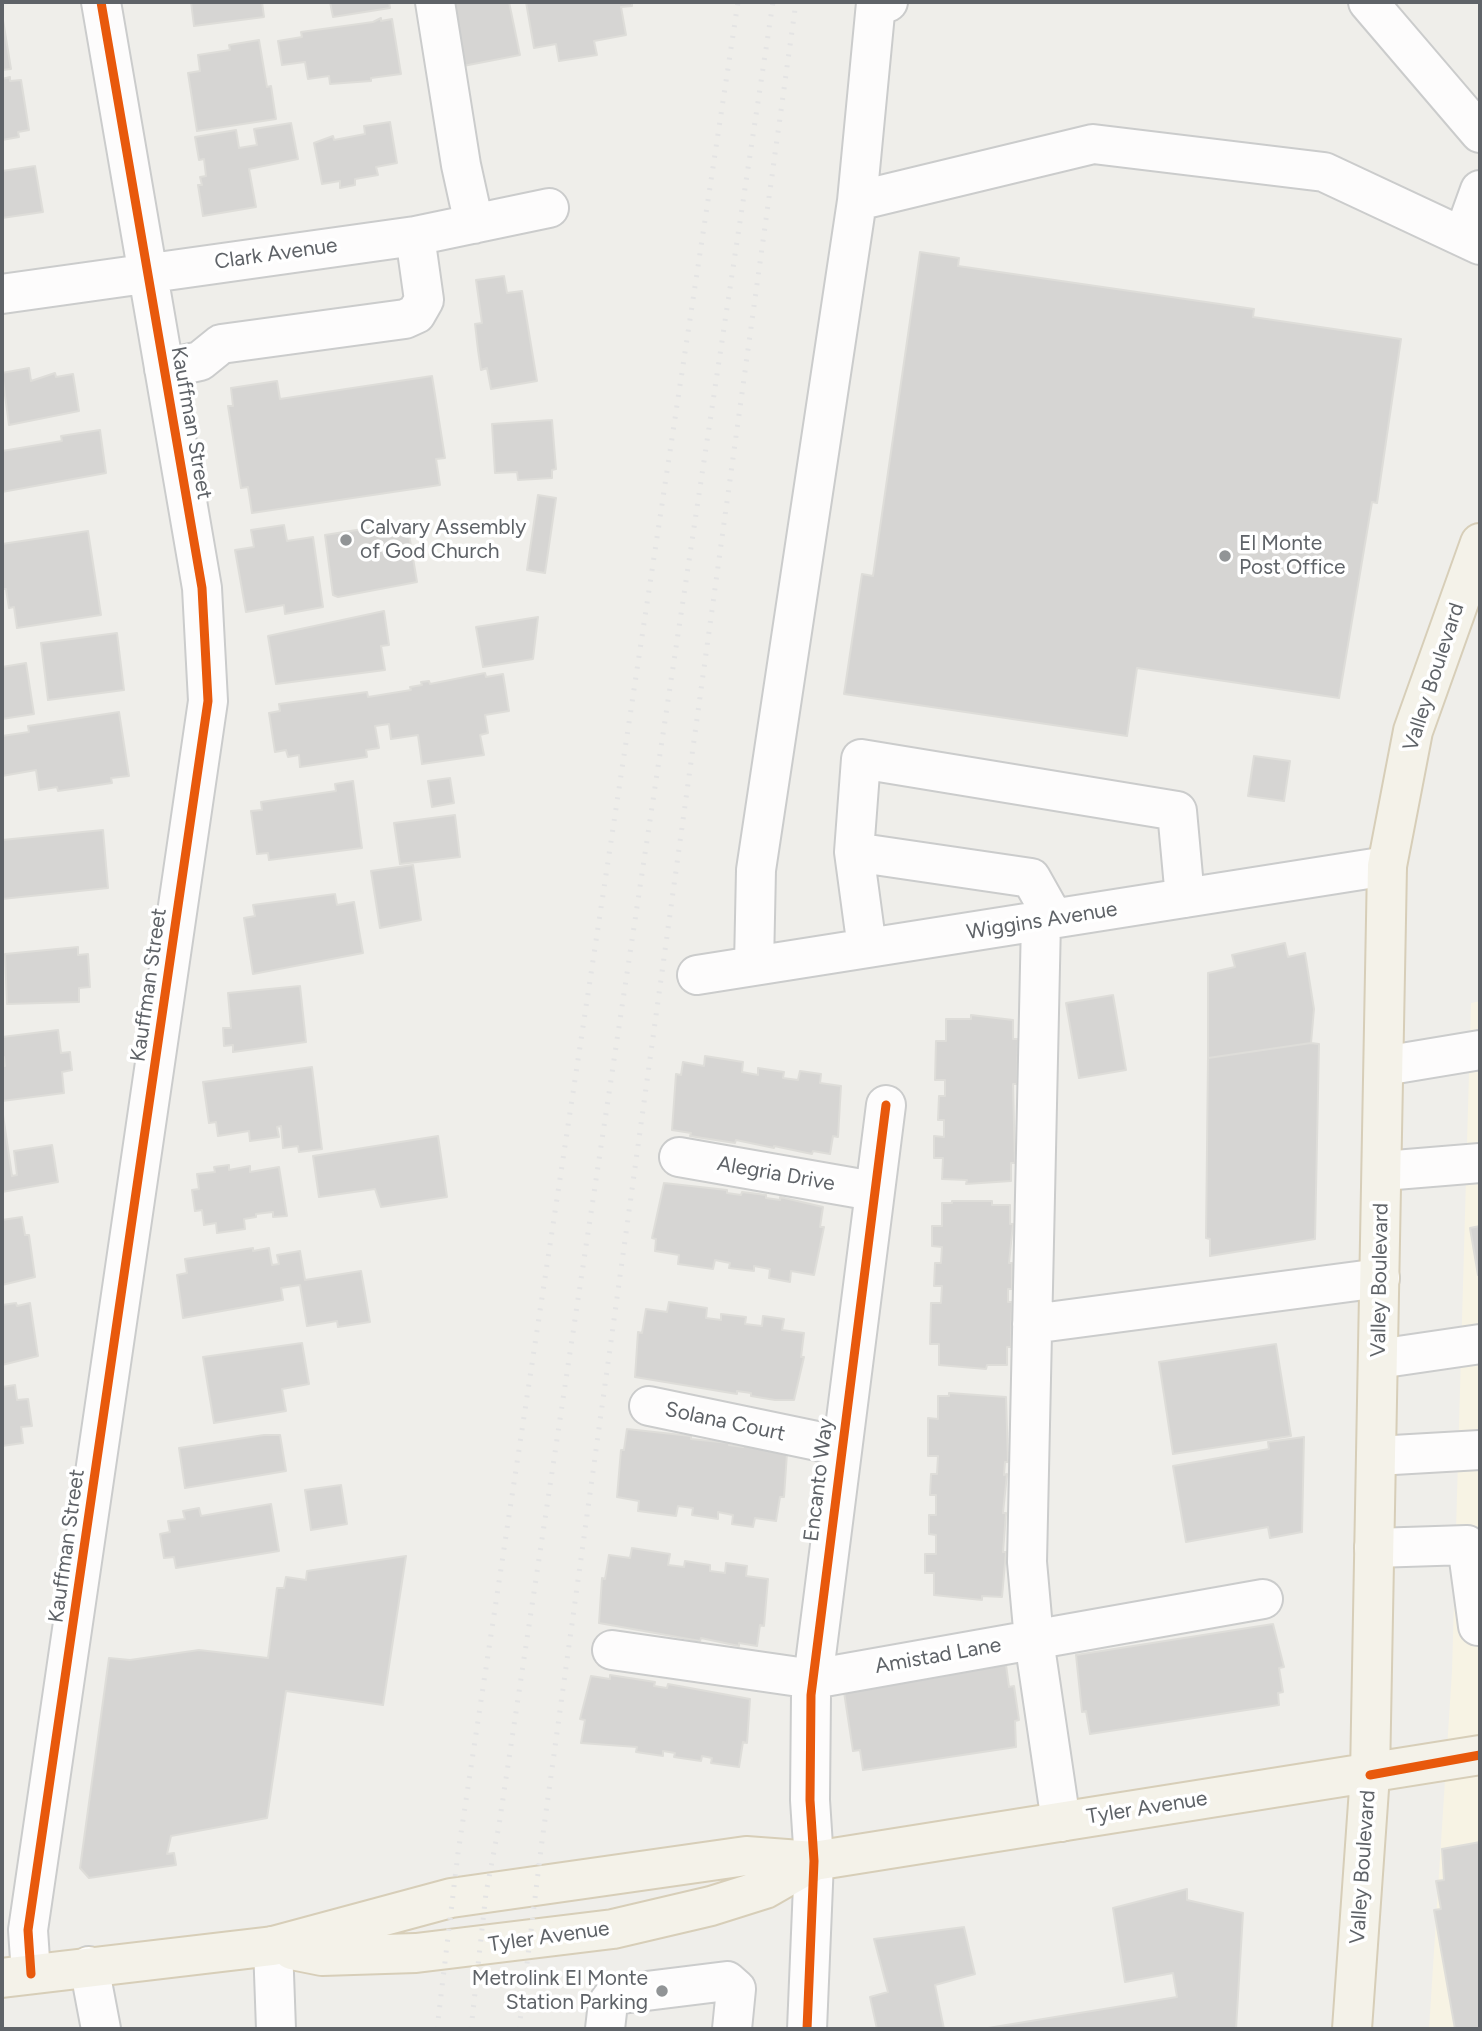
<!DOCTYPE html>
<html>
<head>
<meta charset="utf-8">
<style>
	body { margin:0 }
	#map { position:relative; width:1482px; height:2031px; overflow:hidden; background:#efeeea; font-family:Figtree,sans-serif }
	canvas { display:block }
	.frame { position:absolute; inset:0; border:4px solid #5f6368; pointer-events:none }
</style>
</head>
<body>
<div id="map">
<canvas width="1482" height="2031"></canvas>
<div class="frame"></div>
</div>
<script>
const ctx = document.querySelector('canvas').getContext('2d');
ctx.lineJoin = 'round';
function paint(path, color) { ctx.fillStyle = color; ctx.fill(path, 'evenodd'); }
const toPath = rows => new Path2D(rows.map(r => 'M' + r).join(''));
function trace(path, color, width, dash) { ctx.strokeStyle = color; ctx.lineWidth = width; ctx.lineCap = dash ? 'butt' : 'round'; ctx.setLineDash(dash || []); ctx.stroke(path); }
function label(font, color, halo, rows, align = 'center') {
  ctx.font = font + ' Figtree,sans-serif'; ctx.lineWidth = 7; ctx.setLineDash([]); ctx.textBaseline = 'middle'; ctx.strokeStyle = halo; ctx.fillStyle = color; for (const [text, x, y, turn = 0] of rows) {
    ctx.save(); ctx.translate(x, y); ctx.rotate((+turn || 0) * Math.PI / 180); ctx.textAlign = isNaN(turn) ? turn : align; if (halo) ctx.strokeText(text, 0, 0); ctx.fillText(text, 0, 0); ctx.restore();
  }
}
paint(toPath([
	[1480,1001,1480,2029,1429,2029,1452,1671,1471,1003]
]), '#f7f3e4');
const building = toPath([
	[191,2,262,2,264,17,194,26,191,2],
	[330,2,389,2,390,8,333,17,330,2],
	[445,2,509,2,520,55,458,67,445,2],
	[526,2,632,2,632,6,621,7,626,35,594,41,597,55,559,61,556,44,534,48,526,2],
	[2,14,11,69,2,70,2,14],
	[381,18,381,21,392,19,401,74,371,78,371,81,330,84,329,76,308,79,305,62,282,65,278,41,302,37,301,32,373,22,381,18],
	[259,40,267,87,271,86,276,119,197,131,188,73,200,71,198,55,230,50,229,45,259,40],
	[10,77,10,81,21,80,29,130,18,132,19,137,2,140,2,79,10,77],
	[390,122,397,163,376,167,378,175,355,179,355,185,340,188,340,181,322,184,314,143,333,136,334,140,365,134,364,126,390,122],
	[291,123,298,159,249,169,256,207,203,216,198,185,202,185,200,177,206,176,204,159,199,160,195,137,236,130,239,148,257,145,254,129,291,123],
	[35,166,43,212,2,218,2,171,35,166],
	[920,252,959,258,958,266,1254,309,1253,317,1401,339,1377,503,1372,502,1339,698,1137,668,1127,736,844,694,862,574,873,576,920,252],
	[504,276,507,293,522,291,537,381,491,389,487,368,481,370,478,350,475,324,482,323,476,280,504,276],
	[29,368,31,381,55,373,56,377,73,374,79,411,9,425,2,373,29,368],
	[432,376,445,458,436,459,440,485,252,513,248,487,241,488,228,406,233,406,231,388,277,381,280,399,432,376],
	[552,420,556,469,552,470,552,478,518,480,517,472,495,473,492,424,552,420],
	[100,430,106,473,2,492,2,451,62,441,61,436,100,430],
	[538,495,556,498,545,573,527,570,538,495],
	[407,522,417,582,338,597,333,595,325,535,407,522],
	[284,525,287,541,313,537,323,607,285,614,284,605,246,612,235,550,254,547,251,530,284,525],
	[88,531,101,615,17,628,14,607,9,608,6,589,2,589,2,544,88,531],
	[384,611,389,645,381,646,385,670,276,684,268,636,384,611],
	[538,617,533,659,483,667,476,627,538,617],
	[117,633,124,690,48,700,41,643,117,633],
	[26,663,34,714,2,719,2,667,26,663],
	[485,673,486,677,503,674,509,711,485,715,488,733,480,735,484,755,422,764,418,735,391,739,389,724,375,726,379,748,366,750,367,757,300,767,299,755,288,757,286,750,275,752,269,713,280,711,279,704,367,692,368,697,411,690,410,687,422,685,421,682,429,681,430,684,485,673],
	[119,712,129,776,111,778,112,783,58,791,57,787,39,790,36,770,2,776,2,736,29,732,28,726,119,712],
	[1254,756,1290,761,1284,801,1248,796,1254,756],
	[450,778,454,803,432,807,428,781,450,778],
	[353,781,362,848,269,860,268,853,257,854,251,811,262,810,261,802,336,791,335,784,353,781],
	[455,815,460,857,400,864,394,823,455,815],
	[103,830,108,888,2,899,2,840,103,830],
	[413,865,421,920,380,928,371,871,413,865],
	[335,894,337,905,354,902,363,953,253,974,244,918,255,916,253,905,335,894],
	[1285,943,1288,957,1305,953,1314,1009,1311,1043,1208,1058,1208,973,1235,967,1232,955,1285,943],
	[78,947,78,955,88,954,90,987,79,988,79,1002,7,1004,5,954,78,947],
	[300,986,306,1042,233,1052,233,1045,224,1046,223,1028,231,1028,228,993,300,986],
	[1113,995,1126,1070,1079,1078,1066,1003,1113,995],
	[971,1015,1013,1020,1013,1039,1018,1039,1017,1084,1013,1084,1015,1163,1011,1163,1011,1181,966,1184,967,1180,942,1179,943,1158,934,1158,934,1136,944,1137,944,1120,938,1120,939,1096,945,1096,945,1080,935,1080,936,1041,946,1041,946,1019,971,1019,971,1015],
	[58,1030,61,1053,70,1052,72,1070,62,1072,64,1093,2,1101,2,1066,5,1066,4,1057,2,1058,2,1037,58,1030],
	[1311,1043,1319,1044,1315,1239,1210,1256,1210,1239,1206,1238,1208,1058,1311,1043],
	[705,1056,743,1062,742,1072,758,1075,758,1068,784,1072,783,1078,798,1080,800,1071,821,1074,820,1083,841,1086,838,1137,833,1136,830,1154,813,1151,812,1154,774,1146,774,1148,736,1140,735,1143,690,1136,691,1133,672,1130,676,1074,681,1075,683,1062,704,1066,705,1056],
	[312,1067,322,1149,299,1152,298,1146,283,1148,281,1126,277,1127,279,1137,250,1141,249,1131,218,1136,216,1122,209,1123,203,1082,312,1067],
	[3,1115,12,1176,17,1175,14,1151,52,1145,58,1182,2,1192,3,1115],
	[438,1136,447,1197,381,1207,375,1189,319,1197,313,1156,438,1136],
	[229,1165,229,1170,250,1166,250,1172,279,1167,287,1216,273,1217,273,1212,256,1214,256,1217,244,1219,245,1229,217,1233,216,1223,204,1225,202,1210,195,1211,192,1190,199,1189,197,1174,215,1172,214,1167,229,1165],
	[664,1183,727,1190,727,1193,741,1195,742,1192,766,1195,766,1198,780,1200,780,1197,823,1207,820,1227,824,1227,814,1275,791,1271,790,1282,769,1278,770,1269,754,1266,754,1271,729,1268,730,1263,715,1260,713,1269,678,1264,679,1255,655,1251,656,1239,652,1238,664,1183],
	[952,1201,992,1201,992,1205,1010,1205,1010,1224,1013,1224,1009,1263,1012,1263,1012,1289,1008,1289,1008,1302,1012,1302,1011,1347,1007,1347,1007,1365,987,1365,986,1369,939,1365,939,1344,930,1344,931,1303,941,1303,942,1286,934,1286,935,1263,941,1263,942,1247,932,1246,932,1226,942,1226,942,1203,952,1203,952,1201],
	[22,1217,25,1235,29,1235,35,1277,2,1285,2,1220,22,1217],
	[1480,1226,1480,1275,1478,1275,1470,1228,1480,1226],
	[253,1248,253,1251,269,1248,272,1265,279,1264,277,1255,300,1251,305,1280,361,1271,370,1322,338,1327,337,1321,307,1326,300,1285,281,1288,283,1300,183,1318,177,1275,187,1273,185,1259,253,1248],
	[669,1302,707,1308,706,1318,721,1320,721,1314,746,1317,745,1324,762,1326,763,1316,784,1319,782,1330,804,1333,801,1357,804,1357,794,1400,775,1400,751,1396,751,1393,737,1391,737,1394,635,1377,638,1332,642,1333,646,1309,667,1312,669,1302],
	[16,1303,17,1306,30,1303,38,1356,2,1365,2,1305,16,1303],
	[302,1343,309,1384,282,1389,286,1411,214,1423,203,1357,302,1343],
	[1276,1344,1291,1436,1173,1454,1159,1362,1276,1344],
	[15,1385,17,1400,28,1399,32,1426,21,1427,23,1443,2,1446,2,1387,15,1385],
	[949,1393,1006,1397,1008,1462,1005,1462,1004,1475,1007,1474,1003,1513,1006,1513,1003,1552,1006,1552,1002,1597,982,1596,982,1600,934,1595,934,1573,925,1573,925,1554,936,1554,936,1535,929,1534,929,1515,936,1515,936,1495,930,1495,931,1474,937,1474,938,1456,928,1456,928,1418,938,1419,938,1396,949,1396,949,1393],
	[627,1429,691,1436,691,1439,730,1443,729,1445,743,1447,743,1444,787,1453,784,1497,780,1497,776,1521,755,1518,753,1527,732,1524,733,1515,718,1512,718,1519,692,1515,693,1508,678,1506,676,1516,638,1511,639,1501,617,1497,621,1450,624,1450,627,1429],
	[264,1435,280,1435,286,1471,185,1488,179,1448,264,1435],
	[1304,1437,1302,1532,1270,1538,1268,1527,1186,1542,1173,1466,1269,1449,1268,1442,1304,1437],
	[341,1485,347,1524,311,1530,305,1490,341,1485],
	[271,1504,279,1551,176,1568,174,1557,164,1558,160,1534,170,1532,168,1521,185,1519,183,1511,199,1508,201,1516,271,1504],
	[632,1548,670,1554,668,1565,684,1567,685,1561,710,1565,710,1571,725,1573,726,1563,747,1566,746,1576,768,1579,764,1626,760,1625,757,1646,739,1643,739,1646,701,1638,700,1641,599,1623,602,1578,605,1579,609,1555,630,1558,632,1548],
	[406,1556,383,1705,286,1691,267,1818,171,1836,167,1854,174,1853,176,1865,89,1878,80,1868,109,1658,130,1660,199,1650,268,1658,277,1588,284,1588,286,1577,306,1580,307,1571,406,1556],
	[1273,1624,1284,1667,1279,1668,1283,1692,1278,1693,1279,1705,1090,1734,1086,1711,1082,1712,1076,1655,1273,1624],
	[1006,1665,1009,1687,1014,1686,1019,1720,1015,1721,1016,1747,863,1770,860,1750,853,1751,844,1692,943,1676,943,1672,1006,1665],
	[610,1675,655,1682,654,1686,667,1688,668,1684,750,1699,747,1743,743,1742,739,1767,711,1763,712,1758,702,1756,701,1761,674,1757,675,1753,663,1751,663,1756,636,1752,637,1747,581,1743,585,1720,580,1719,591,1676,610,1679,610,1675],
	[1480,1842,1480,2029,1455,2029,1434,1910,1441,1909,1436,1881,1444,1880,1442,1849,1480,1842],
	[1187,1889,1187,1900,1243,1913,1236,2029,982,2029,1177,1997,1173,1973,1125,1982,1113,1908,1187,1889],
	[964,1927,975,1974,935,1985,944,2029,877,2029,870,1997,888,1992,874,1939,964,1927]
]);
paint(building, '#d6d5d3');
trace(building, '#deddd9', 2);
const minor = toPath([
	[435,2,461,165,474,224],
	[1368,2,1480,133],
	[857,201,876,3,888,2],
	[1463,237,1480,190],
	[2,294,415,236,549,208],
	[164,369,200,361,221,344,405,319,416,314,424,300,415,236],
	[854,852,1031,878,1054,919],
	[1041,921,1027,1562,1034,1640,1061,1822],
	[867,948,854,852,861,759,1177,811,1185,898],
	[754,965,756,870,857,201,1093,144,1324,172,1480,245],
	[697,975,1387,866],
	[1384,1066,1480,1050],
	[679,1157,873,1191],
	[1383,1171,1480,1163],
	[1032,1324,1380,1278],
	[1378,1359,1480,1344],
	[649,1406,841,1446],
	[1376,1456,1480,1450],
	[1374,1548,1467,1545,1478,1626,1480,1626],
	[612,1650,813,1679,1263,1599],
	[273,1946,276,2029],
	[89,1966,101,2029],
	[31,1974,28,1930,208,701,202,588,101,2],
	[605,2029,608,2003,614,1995,727,1981,736,1989,732,2029],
	[807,2029,814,1861,810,1800,811,1695,886,1105]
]);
const major = toPath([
	[292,1950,322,1956,416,1953,613,1929,711,1906,765,1889,814,1861],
	[2,1978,273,1946,451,1898,486,1893,746,1856,814,1861,1480,1755],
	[1352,2029,1370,1775,1387,866,1413,731,1480,543]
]);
trace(minor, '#cbcccc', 42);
trace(major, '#d7ceb8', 42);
trace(minor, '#fdfcfc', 38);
trace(major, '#f4f2e9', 38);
trace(toPath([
	[437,2029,458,1853,738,2],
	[471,2029,486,1893,499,1825,773,2],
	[519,2029,542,1841,796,2]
]), '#e4e4e4', 5, [2, 9]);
trace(toPath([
	[1370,1775,1480,1755],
	[31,1974,28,1930,208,701,202,588,101,2],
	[807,2029,814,1861,810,1800,811,1695,886,1105]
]), '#e8590c', 9);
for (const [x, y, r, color] of [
	[346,540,7,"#919496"],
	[1225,556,7,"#919496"],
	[662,1991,7,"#919496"]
]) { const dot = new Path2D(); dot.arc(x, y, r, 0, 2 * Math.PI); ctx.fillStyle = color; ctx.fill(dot); trace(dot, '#fff', 2.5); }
label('21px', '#5f6368', '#fff', [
	["Clark Avenue",276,254,-8],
	["Kauffman Street",191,423,80],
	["Valley Boulevard",1434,677,-72],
	["Wiggins Avenue",1042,921,-9],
	["Kauffman Street",149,985,-82],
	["Alegria Drive",776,1174,10],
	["Valley Boulevard",1380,1280,-89],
	["Solana Court",725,1422,12],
	["Encanto Way",819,1480,-83],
	["Kauffman Street",67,1546,-82],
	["Amistad Lane",938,1656,-10],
	["Tyler Avenue",1147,1808,-9],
	["Valley Boulevard",1363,1867,-86],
	["Tyler Avenue",549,1937,-8]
]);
label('21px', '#5f6368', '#fff', [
	["Calvary Assembly",360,528],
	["of God Church",360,552],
	["El Monte",1239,544],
	["Post Office",1239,568],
	["Metrolink El Monte",648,1979,"right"],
	["Station Parking",648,2003,"right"]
], 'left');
</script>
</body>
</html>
